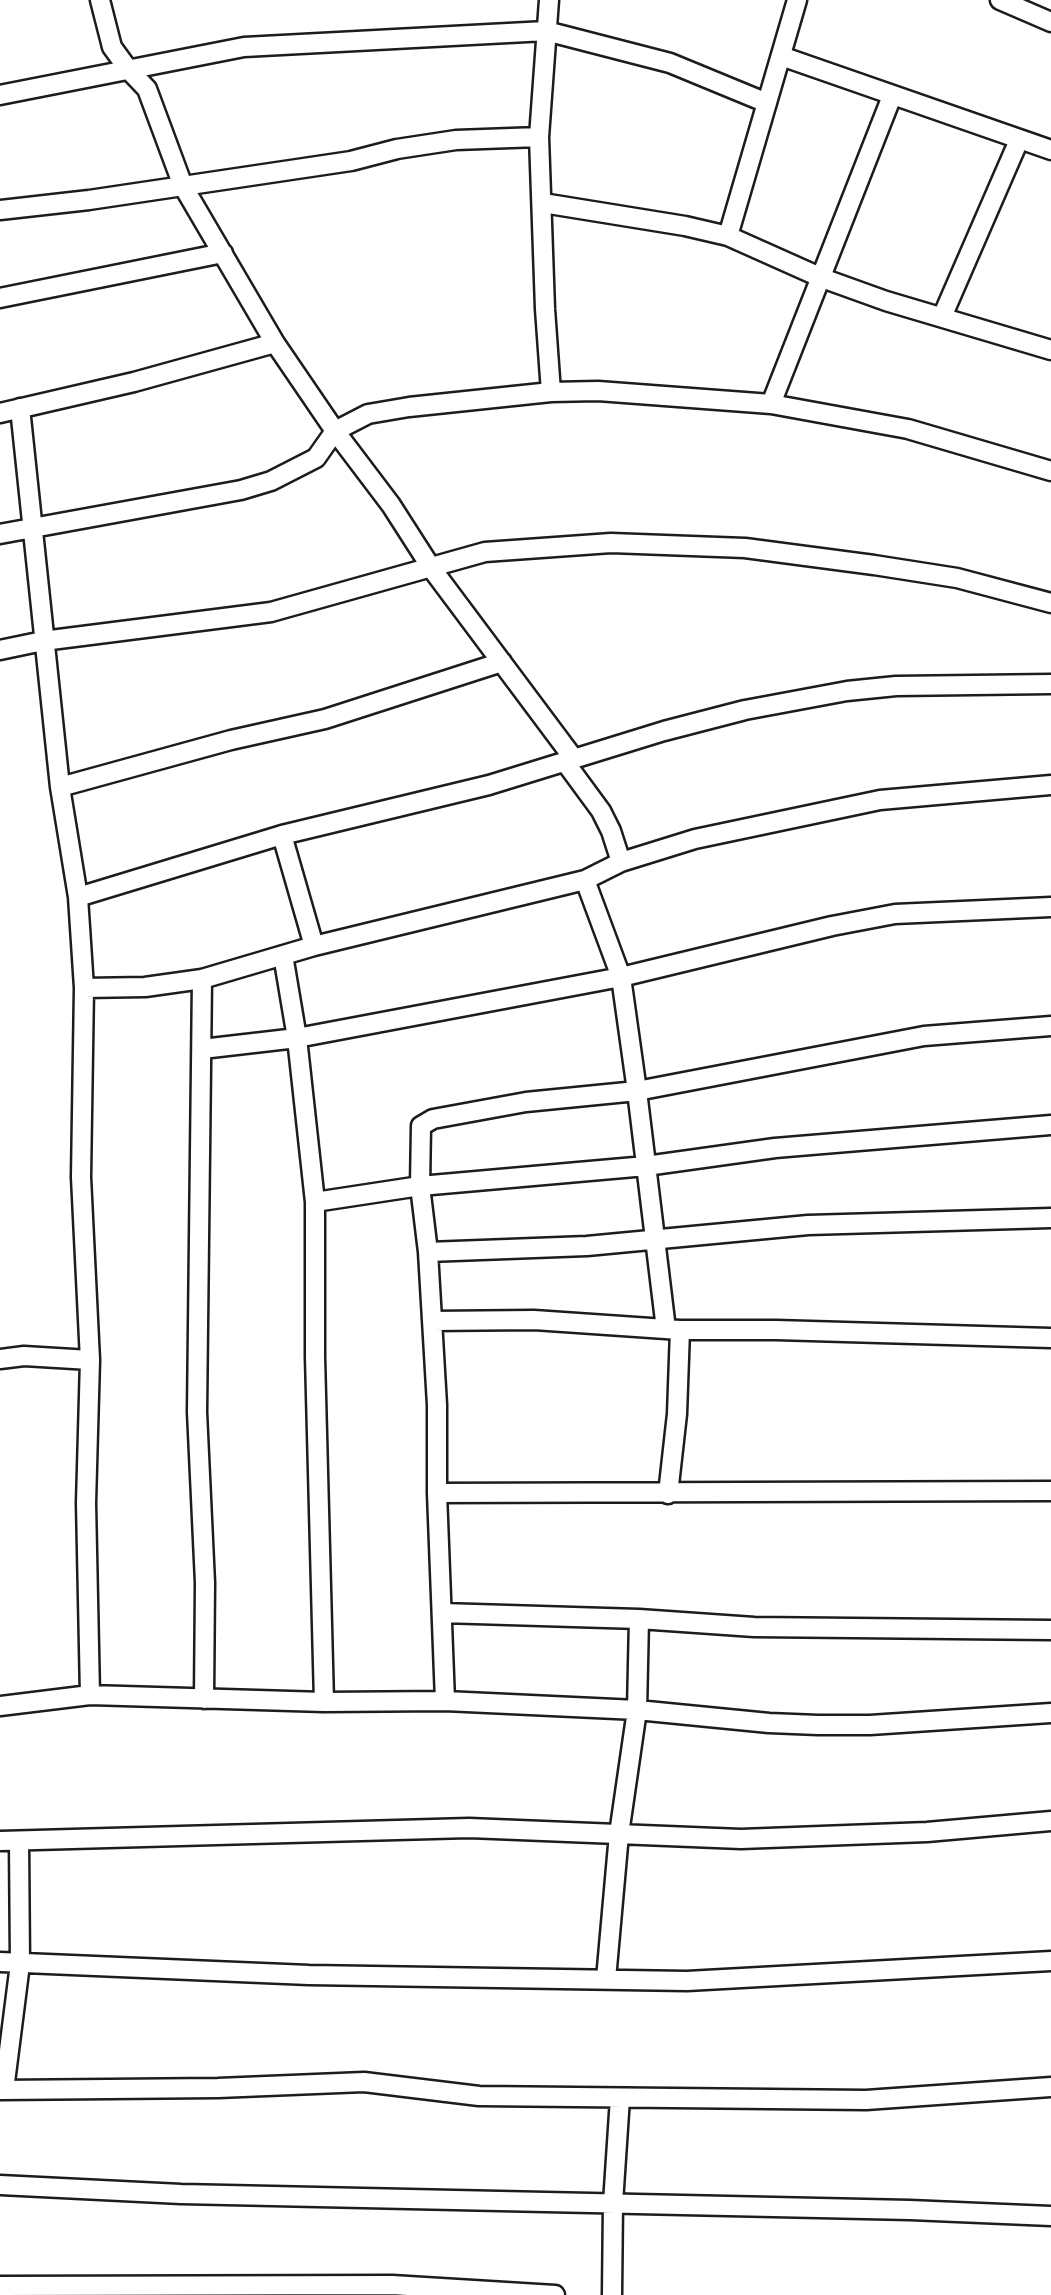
<!DOCTYPE html>
<html>
<head>
<meta charset="utf-8">
<style>
	body { margin:0 }
	canvas { display:block; background:#fff }
</style>
</head>
<body>
<canvas width="1051" height="2295"></canvas>
<script>
const ctx = document.querySelector('canvas').getContext('2d');
ctx.lineJoin = 'round';
const toPath = rows => new Path2D(rows.map(r => 'M' + r).join(''));
function trace(path, color, width, dash) { ctx.strokeStyle = color; ctx.lineWidth = width; ctx.lineCap = dash ? 'butt' : 'round'; ctx.setLineDash(dash || []); ctx.stroke(path); }
const minor = toPath([
	[100,0,112,47,128,69,147,89,183,186,275,343,335,431,391,505,432,569,574,759],
	[549,0,539,137,545,309,551,392],
	[1000,0,1051,22],
	[781,56,1051,150],
	[0,95,244,47,546,31,670,63,767,103],
	[543,203,685,226,728,236,822,278,886,301,1051,350],
	[0,210,89,200,351,161,397,149,456,140,539,137],
	[728,236,797,0],
	[0,298,223,253],
	[942,317,1019,140],
	[771,404,892,96],
	[20,408,60,787,78,897,84,988,81,1177,90,1360,86,1503,90,1695],
	[0,413,134,382,275,343],
	[0,534,241,490,271,481,316,458,335,431,368,414,409,407,551,392,598,391,771,404,908,429,1051,471],
	[0,650,43,641,271,612,485,552,611,543,745,548,874,565,957,578,1051,603],
	[565,762,601,811,611,831,621,862],
	[60,787,231,740,325,719,502,662],
	[282,835,314,946],
	[585,880,621,977,637,1091,666,1329],
	[78,897,282,835,489,785,664,731,745,710,847,691,896,686,1051,684],
	[283,955,297,1038,315,1202,315,1357,324,1702],
	[202,979,197,1412,205,1583,204,1699],
	[84,988,145,987,202,979,314,946,585,880,621,862,695,839,880,800,1051,785],
	[202,1049,297,1038,621,977,832,926,895,914,1051,907],
	[315,1202,420,1186,646,1166,775,1148,1051,1125],
	[428,1252,587,1246,808,1225,1051,1218],
	[432,1321,534,1320,680,1330,776,1330,1051,1338],
	[0,1359,24,1356,90,1360],
	[437,1493,1051,1491],
	[668,1494,677,1414,680,1330],
	[442,1613,639,1619,754,1627,1051,1630],
	[445,1701,437,1493,437,1405,428,1252,420,1186,421,1126,433,1119,526,1102,637,1091,924,1036,1051,1026],
	[0,1706,90,1695,324,1702,445,1701,637,1710,769,1723,818,1725,870,1725,1051,1713],
	[0,1841,469,1828,741,1839,927,1832,1051,1821],
	[0,1962,309,1975,687,1981,1051,1961],
	[606,1979,619,1834,637,1710,639,1619],
	[0,2090,218,2088,364,2082,479,2096,866,2100,1051,2087],
	[4,2090,20,1964,19,1842],
	[0,2185,181,2194,910,2210,1051,2216],
	[0,2286,392,2285,555,2295],
	[612,2295,613,2203,620,2098]
]);
trace(minor, '#1c1c1c', 23);
trace(minor, '#fff', 18);
</script>
</body>
</html>
